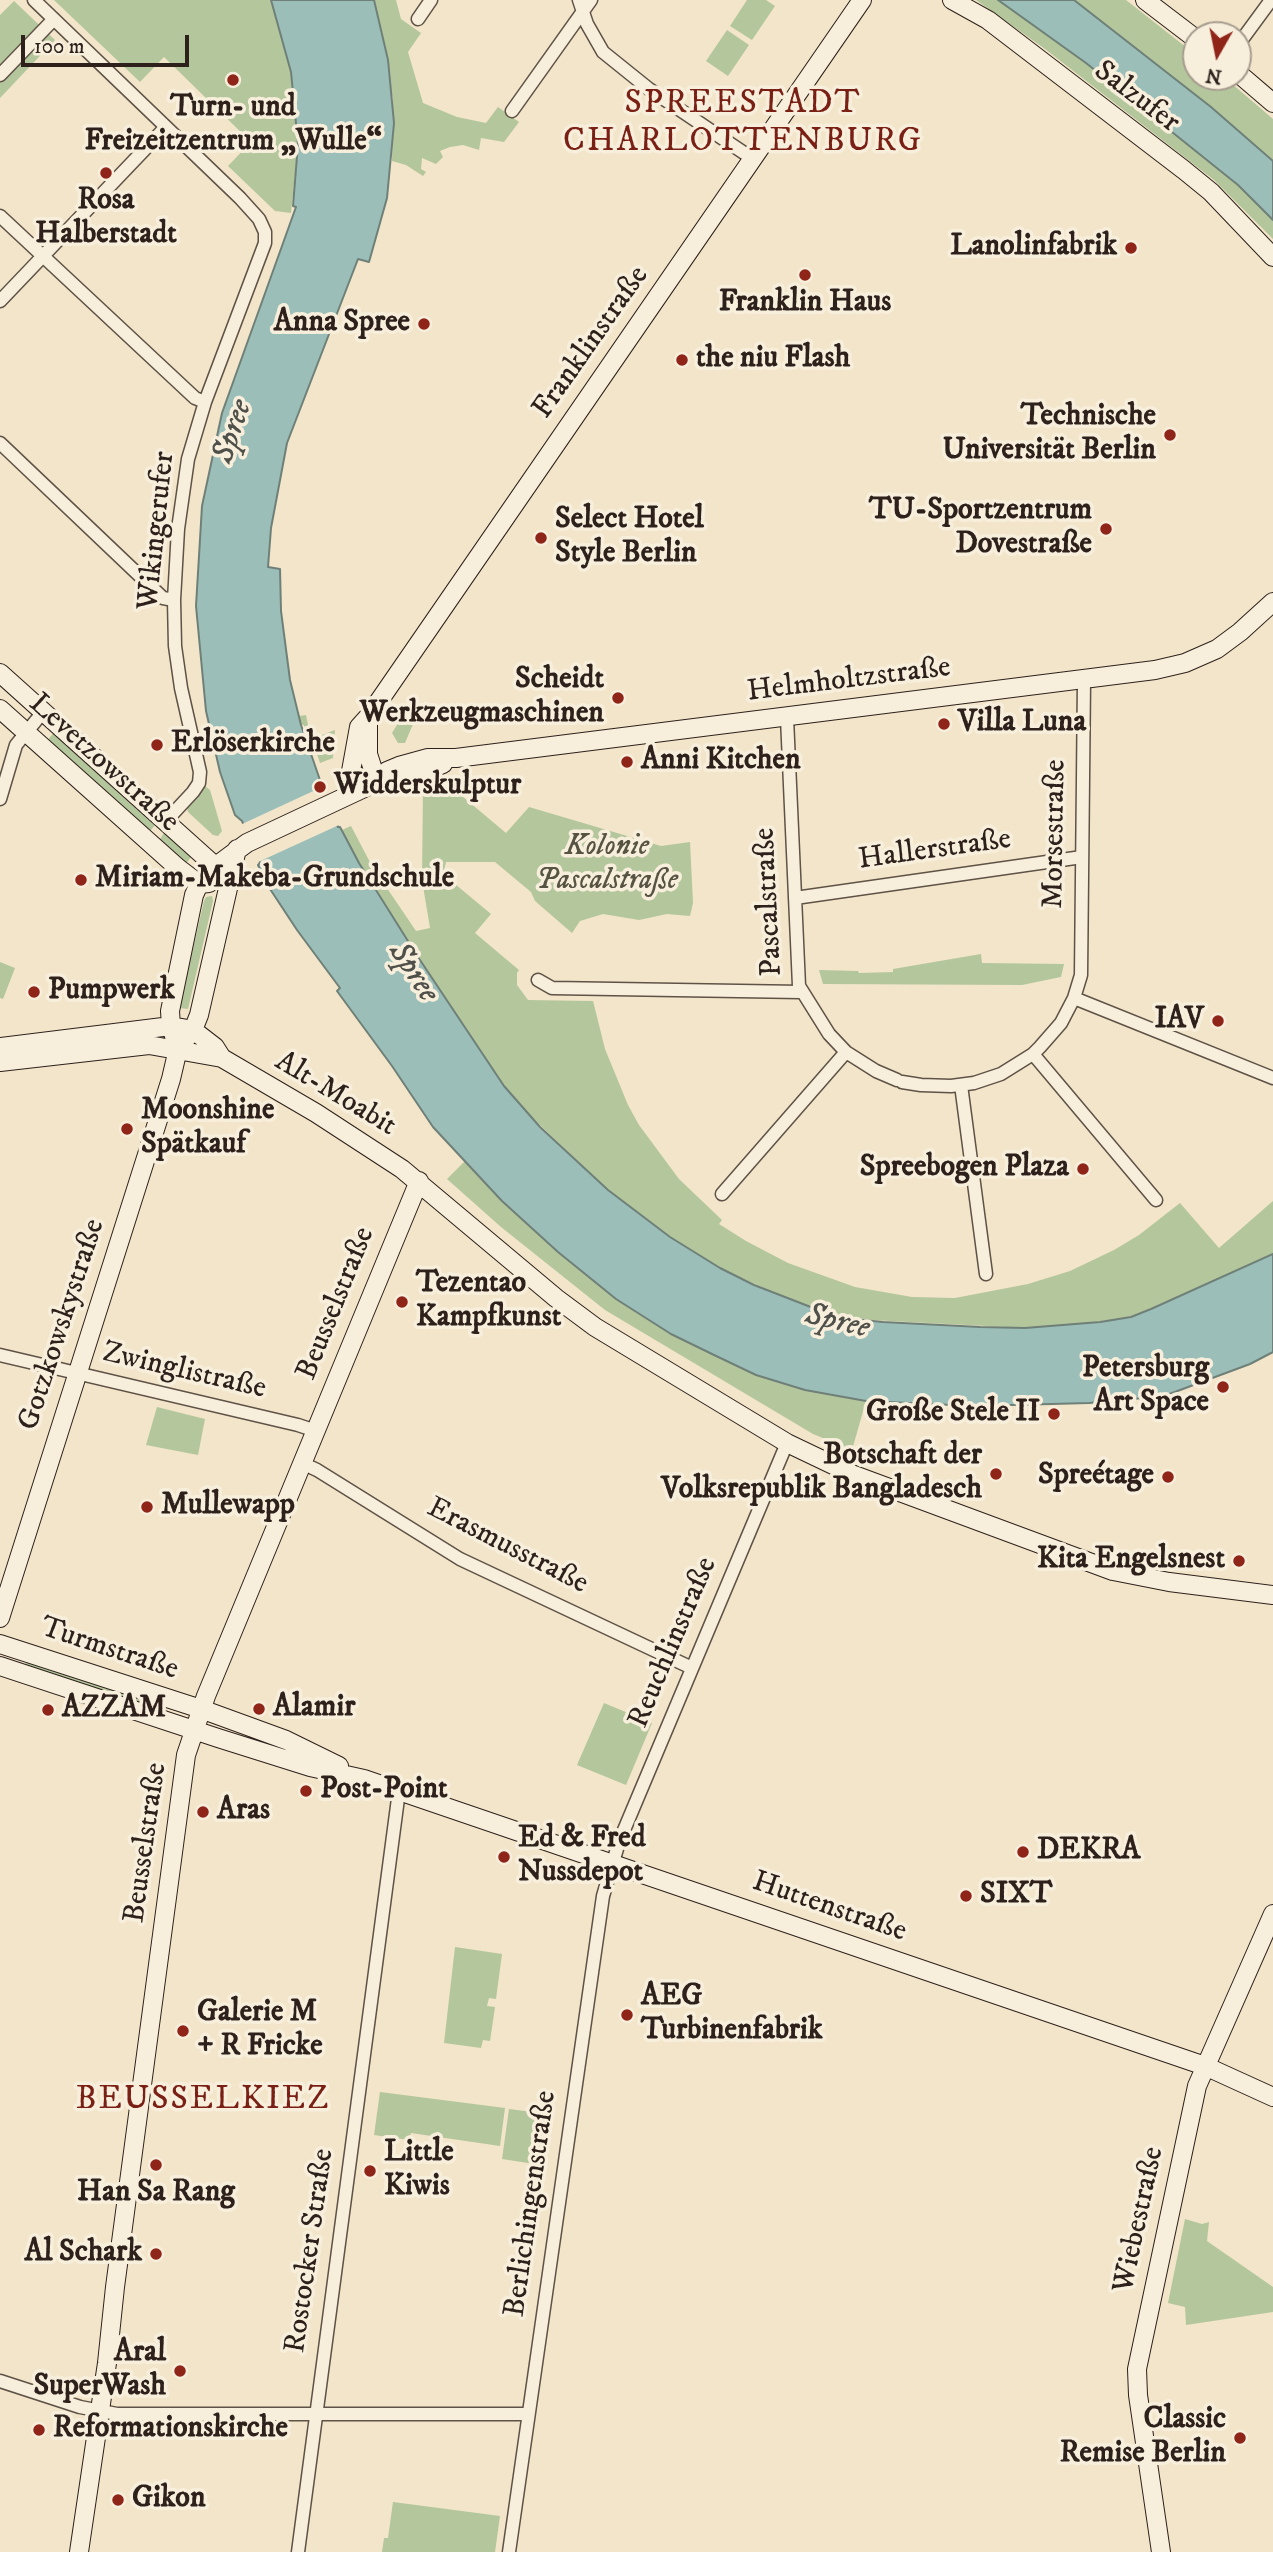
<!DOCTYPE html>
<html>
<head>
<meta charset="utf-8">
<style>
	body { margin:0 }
	#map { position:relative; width:1273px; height:2552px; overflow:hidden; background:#f2e5c9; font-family:"IM FELL DW Pica",serif }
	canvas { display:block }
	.north { position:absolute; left:1182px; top:21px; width:70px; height:70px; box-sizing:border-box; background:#f7eedc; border:2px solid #a79c8f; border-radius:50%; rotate:189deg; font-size:19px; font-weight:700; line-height:28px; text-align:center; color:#2e211b }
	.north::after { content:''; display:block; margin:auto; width:24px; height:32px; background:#8f2418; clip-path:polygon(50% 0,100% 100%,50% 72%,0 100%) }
	.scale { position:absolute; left:21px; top:35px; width:168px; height:32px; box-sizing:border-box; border:4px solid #2e211b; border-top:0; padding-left:9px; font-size:21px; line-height:24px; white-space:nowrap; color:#2e211b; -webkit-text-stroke:5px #f7eedc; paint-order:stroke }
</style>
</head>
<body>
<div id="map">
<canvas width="1273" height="2552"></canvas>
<div class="north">N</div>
<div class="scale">100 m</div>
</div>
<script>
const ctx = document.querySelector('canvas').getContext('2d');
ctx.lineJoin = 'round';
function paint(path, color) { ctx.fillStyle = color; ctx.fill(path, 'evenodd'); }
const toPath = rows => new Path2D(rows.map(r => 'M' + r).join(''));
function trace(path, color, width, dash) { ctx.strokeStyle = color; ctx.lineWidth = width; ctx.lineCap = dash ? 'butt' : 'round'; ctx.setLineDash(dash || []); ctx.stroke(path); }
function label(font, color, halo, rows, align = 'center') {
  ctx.font = font + ' "IM FELL DW Pica",serif'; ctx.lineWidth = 7; ctx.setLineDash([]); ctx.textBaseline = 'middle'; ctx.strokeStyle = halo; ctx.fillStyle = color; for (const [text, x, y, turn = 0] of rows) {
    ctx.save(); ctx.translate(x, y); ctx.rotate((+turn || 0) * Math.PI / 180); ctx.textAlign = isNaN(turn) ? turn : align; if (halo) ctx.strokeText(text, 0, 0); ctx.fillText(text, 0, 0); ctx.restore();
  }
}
paint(toPath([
	[54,0,271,0,291,72,296,113,298,145,291,213,275,211,228,166,251,142,164,57,140,82],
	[374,0,396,0,401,19,421,33,408,52,423,103,457,117,486,123,498,107,519,122,504,142,481,138,479,150,463,145,450,147,440,151,443,157,436,164,422,158,421,169,426,172,423,176,406,165,392,161,393,100],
	[747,0,766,0,775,6,752,40,730,26],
	[976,0,998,0,1086,63,1188,145,1238,185,1273,220,1273,239,1214,180,1045,49],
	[1074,0,1126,0,1196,55,1196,77,1224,77,1273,119,1273,161,1211,107],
	[14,1,55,40,0,98,0,15],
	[727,30,749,45,728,76,706,61],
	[306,715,309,730,314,738,335,730,333,758,320,763,314,745,310,746,304,725,301,725,299,716],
	[402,717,413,724,405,743,398,743,392,733],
	[56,730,156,824,150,831,148,831,46,742],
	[459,780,456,791,506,833,529,807,661,846,690,842,693,903,690,916,667,914,639,920,603,914,580,921,572,933,535,901,531,892,495,862,446,862,443,874,491,914,475,933,519,970,517,973,517,985,528,1000,593,1001,605,1049,628,1105,639,1125,679,1179,722,1220,719,1224,746,1241,788,1263,855,1287,912,1297,955,1298,1028,1284,1070,1271,1114,1250,1139,1235,1180,1203,1219,1248,1273,1201,1273,1254,1131,1317,1063,1326,1025,1328,852,1319,787,1299,720,1268,687,1249,608,1190,522,1108,492,1070,439,990,359,863,342,830,351,826,372,866,416,931,430,928,422,880,423,787,432,783],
	[205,786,210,790,222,831,218,836,213,835,188,812,187,808],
	[165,831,194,853,185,865,159,841],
	[212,896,213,901,188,1009,179,1008,204,901,206,897],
	[981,954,982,963,1064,964,1061,977,1022,985,823,984,819,970,858,971,859,973,893,972,893,969],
	[0,962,15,968,3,999,0,998],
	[465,1161,502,1201,558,1252,616,1299,671,1334,756,1375,805,1390,866,1401,852,1450,813,1434,605,1310,501,1227,447,1179],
	[157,1407,205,1419,198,1455,146,1445],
	[26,1662,165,1707,164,1710,25,1666],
	[604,1703,652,1723,626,1785,577,1765],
	[455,1947,502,1954,496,1999,489,1998,487,2006,495,2007,490,2041,483,2040,481,2048,444,2043],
	[380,2092,505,2108,500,2146,411,2133,409,2140,374,2135],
	[509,2109,548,2114,541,2165,502,2159],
	[1185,2219,1202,2224,1209,2222,1207,2241,1273,2287,1273,2312,1186,2325,1185,2307,1168,2303],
	[393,2502,500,2516,495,2552,382,2552,384,2538,388,2538]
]), '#b4c69c');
const water = toPath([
	[271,0,374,0,388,60,394,123,387,198,369,262,358,259,287,443,271,528,268,567,280,569,281,611,290,680,301,725,321,783,318,785,338,827,340,827,359,863,418,957,504,1086,540,1127,608,1190,670,1237,720,1268,754,1285,821,1311,852,1319,883,1322,980,1327,1025,1328,1100,1322,1131,1317,1151,1309,1273,1254,1273,1352,1250,1364,1164,1396,1089,1403,974,1406,866,1401,805,1390,756,1375,712,1354,671,1334,616,1299,558,1252,502,1201,433,1127,392,1066,337,991,340,988,297,930,270,889,258,865,260,863,242,821,235,815,220,772,206,711,196,606,202,506,222,413,296,207,293,206,298,144,291,72,271,0],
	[998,0,1074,0,1211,107,1273,161,1273,220,1238,185,1086,63,998,0]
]);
paint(water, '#9bbfb8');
trace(water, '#6f8079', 2);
paint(toPath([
	[322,787,339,825,256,863,240,825]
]), '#f2e5c9');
const street = toPath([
	[34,0,240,198,259,219,265,232,265,243,205,402,188,459,178,529,174,600,175,646,181,688,200,772,199,783,193,792,166,821],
	[579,0,587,24,603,52,649,89,753,159],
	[418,19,431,0],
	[1238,45,1271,0],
	[0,75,54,19],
	[512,111,591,0],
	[0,216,195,398,205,402],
	[0,301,166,127],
	[0,443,163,598,174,600],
	[787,718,799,986,829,1034,846,1052,876,1071,897,1080],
	[0,799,16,745,43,712],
	[795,898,1082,857],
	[538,980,552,988,801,992],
	[1074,998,1273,1078],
	[1033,1054,1156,1200],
	[902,1082,921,1085,951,1086,974,1083,1001,1074,1033,1054,1040,1047,1061,1023,1074,998,1081,975,1084,680],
	[961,1085,986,1274],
	[722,1194,846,1052],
	[0,1355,298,1425,316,1431],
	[302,1463,317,1470,460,1559,692,1668],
	[0,2381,80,2407,117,2414,528,2414],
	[298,2552,399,1791],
	[509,2552,603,1896,619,1842,787,1443]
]);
const secondary = toPath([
	[952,0,988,20,1184,170,1211,192,1273,257],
	[1145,0,1196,39],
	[1238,73,1273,103],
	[0,673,225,875],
	[0,709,178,868,199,884,209,883],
	[368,717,368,754,377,782],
	[377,782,393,784,443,764],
	[358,791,351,771,359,727,368,717,862,0],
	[0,1047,171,1026,193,1030,215,1047,222,1058],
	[178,1049,171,1026,170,1011,194,895,199,884,216,866,247,843,377,782,387,771,399,766,428,758,456,758,1155,670,1185,663,1217,649,1240,632,1273,602],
	[0,1062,149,1045,222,1058,316,1113,402,1169,556,1298,595,1327,787,1443,854,1475,1113,1571,1169,1582,1273,1595],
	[0,1618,171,1079,178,1049,193,1030,199,1015,237,849],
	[0,1644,201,1709,286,1740,339,1766],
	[0,1666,218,1738,310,1767,364,1779,399,1791,1205,2066,1273,2097],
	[79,2552,107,2363,115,2287,186,1755,206,1696,419,1181],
	[1161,2552,1138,2395,1137,2369,1197,2086,1273,1914]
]);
trace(street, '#5f5246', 15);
trace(secondary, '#2e211b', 20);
trace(street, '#f7eedc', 12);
trace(secondary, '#f7eedc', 18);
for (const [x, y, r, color] of [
	[233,80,7,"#8f2418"],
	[106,173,7,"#8f2418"],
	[1131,248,7,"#8f2418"],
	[805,275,7,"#8f2418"],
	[424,324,7,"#8f2418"],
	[682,360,7,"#8f2418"],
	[1170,435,7,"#8f2418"],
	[1106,529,7,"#8f2418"],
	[541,538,7,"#8f2418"],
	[618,698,7,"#8f2418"],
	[944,724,7,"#8f2418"],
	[157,745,7,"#8f2418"],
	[627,762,7,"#8f2418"],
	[320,787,7,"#8f2418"],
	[81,880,7,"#8f2418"],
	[34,992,7,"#8f2418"],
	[1218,1021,7,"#8f2418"],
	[127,1129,7,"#8f2418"],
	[1083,1169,7,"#8f2418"],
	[402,1302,7,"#8f2418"],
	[1223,1387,7,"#8f2418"],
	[1054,1414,7,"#8f2418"],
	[996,1474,7,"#8f2418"],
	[1168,1477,7,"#8f2418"],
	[147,1507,7,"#8f2418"],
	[1239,1561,7,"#8f2418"],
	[259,1709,7,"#8f2418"],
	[48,1710,7,"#8f2418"],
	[306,1791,7,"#8f2418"],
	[203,1812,7,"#8f2418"],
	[1023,1852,7,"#8f2418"],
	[504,1857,7,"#8f2418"],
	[966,1896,7,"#8f2418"],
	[627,2015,7,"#8f2418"],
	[183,2031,7,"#8f2418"],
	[156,2165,7,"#8f2418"],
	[370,2171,7,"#8f2418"],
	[156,2254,7,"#8f2418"],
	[180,2371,7,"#8f2418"],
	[39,2430,7,"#8f2418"],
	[1240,2438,7,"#8f2418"],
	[118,2500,7,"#8f2418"]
]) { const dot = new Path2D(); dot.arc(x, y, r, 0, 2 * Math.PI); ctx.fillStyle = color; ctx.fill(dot); trace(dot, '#f7eedc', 2.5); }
label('30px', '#2e211b', '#f7eedc', [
	["Salzufer",1136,98,37],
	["Franklinstraße",592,343,-55],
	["Wikingerufer",158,531,-84],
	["Helmholtzstraße",849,681,-7],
	["Levetzowstraße",103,764,42],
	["Morsestraße",1056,834,-89],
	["Hallerstraße",935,851,-8],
	["Pascalstraße",770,902,-93],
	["Alt-Moabit",335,1095,31],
	["Beusselstraße",337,1304,-68],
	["Gotzkowskystraße",63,1325,-72],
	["Zwinglistraße",184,1372,13],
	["Erasmusstraße",507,1547,27],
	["Reuchlinstraße",674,1643,-67],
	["Turmstraße",109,1650,18],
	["Beusselstraße",147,1843,-82],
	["Huttenstraße",829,1908,19],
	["Berlichingenstraße",532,2204,-82],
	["Wiebestraße",1140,2220,-78],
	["Rostocker Straße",311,2251,-82]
]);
label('bold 30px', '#2e211b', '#f7eedc', [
	["Turn- und",233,109,"center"],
	["Freizeitzentrum „Wulle“",233,143,"center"],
	["Rosa",106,202,"center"],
	["Halberstadt",106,236,"center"],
	["Lanolinfabrik",1117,248,"right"],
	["Franklin Haus",805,304,"center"],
	["Anna Spree",410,324,"right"],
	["the niu Flash",696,360],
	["Technische",1156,418,"right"],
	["Universität Berlin",1156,452,"right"],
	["TU-Sportzentrum",1092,512,"right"],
	["Dovestraße",1092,546,"right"],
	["Select Hotel",555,521],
	["Style Berlin",555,555],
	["Scheidt",604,681,"right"],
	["Werkzeugmaschinen",604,715,"right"],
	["Villa Luna",958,724],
	["Erlöserkirche",171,745],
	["Anni Kitchen",641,762],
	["Widderskulptur",334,787],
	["Miriam-Makeba-Grundschule",95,880],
	["Pumpwerk",48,992],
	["IAV",1204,1021,"right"],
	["Moonshine",141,1112],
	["Spätkauf",141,1146],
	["Spreebogen Plaza",1069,1169,"right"],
	["Tezentao",416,1285],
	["Kampfkunst",416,1319],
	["Petersburg",1209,1370,"right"],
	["Art Space",1209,1404,"right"],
	["Große Stele II",1040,1414,"right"],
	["Botschaft der",982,1457,"right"],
	["Volksrepublik Bangladesch",982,1491,"right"],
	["Spreétage",1154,1477,"right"],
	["Mullewapp",161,1507],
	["Kita Engelsnest",1225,1561,"right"],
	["Alamir",273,1709],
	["AZZAM",62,1710],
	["Post-Point",320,1791],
	["Aras",217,1812],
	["Ed & Fred",518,1840],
	["Nussdepot",518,1874],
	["DEKRA",1037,1852],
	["SIXT",980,1896],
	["AEG",641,1998],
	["Turbinenfabrik",641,2032],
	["Galerie M",197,2014],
	["+ R Fricke",197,2048],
	["Little",384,2154],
	["Kiwis",384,2188],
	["Han Sa Rang",156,2194,"center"],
	["Al Schark",142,2254,"right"],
	["Aral",166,2354,"right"],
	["SuperWash",166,2388,"right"],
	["Classic",1226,2421,"right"],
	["Remise Berlin",1226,2455,"right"],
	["Reformationskirche",53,2430],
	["Gikon",132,2500]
], 'left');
label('italic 30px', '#565342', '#f7eedc', [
	["Kolonie",607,848],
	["Pascalstraße",607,882]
]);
label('italic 32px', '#4f504a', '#f7eedc', [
	["Spree",234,432,-72],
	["Spree",412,973,56],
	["Spree",837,1323,13]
]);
ctx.letterSpacing = '2px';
label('33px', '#7a1f14', '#f7eedc', [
	["SPREESTADT",743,105],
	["CHARLOTTENBURG",743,143],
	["BEUSSELKIEZ",203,2101]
]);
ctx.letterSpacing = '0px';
</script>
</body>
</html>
